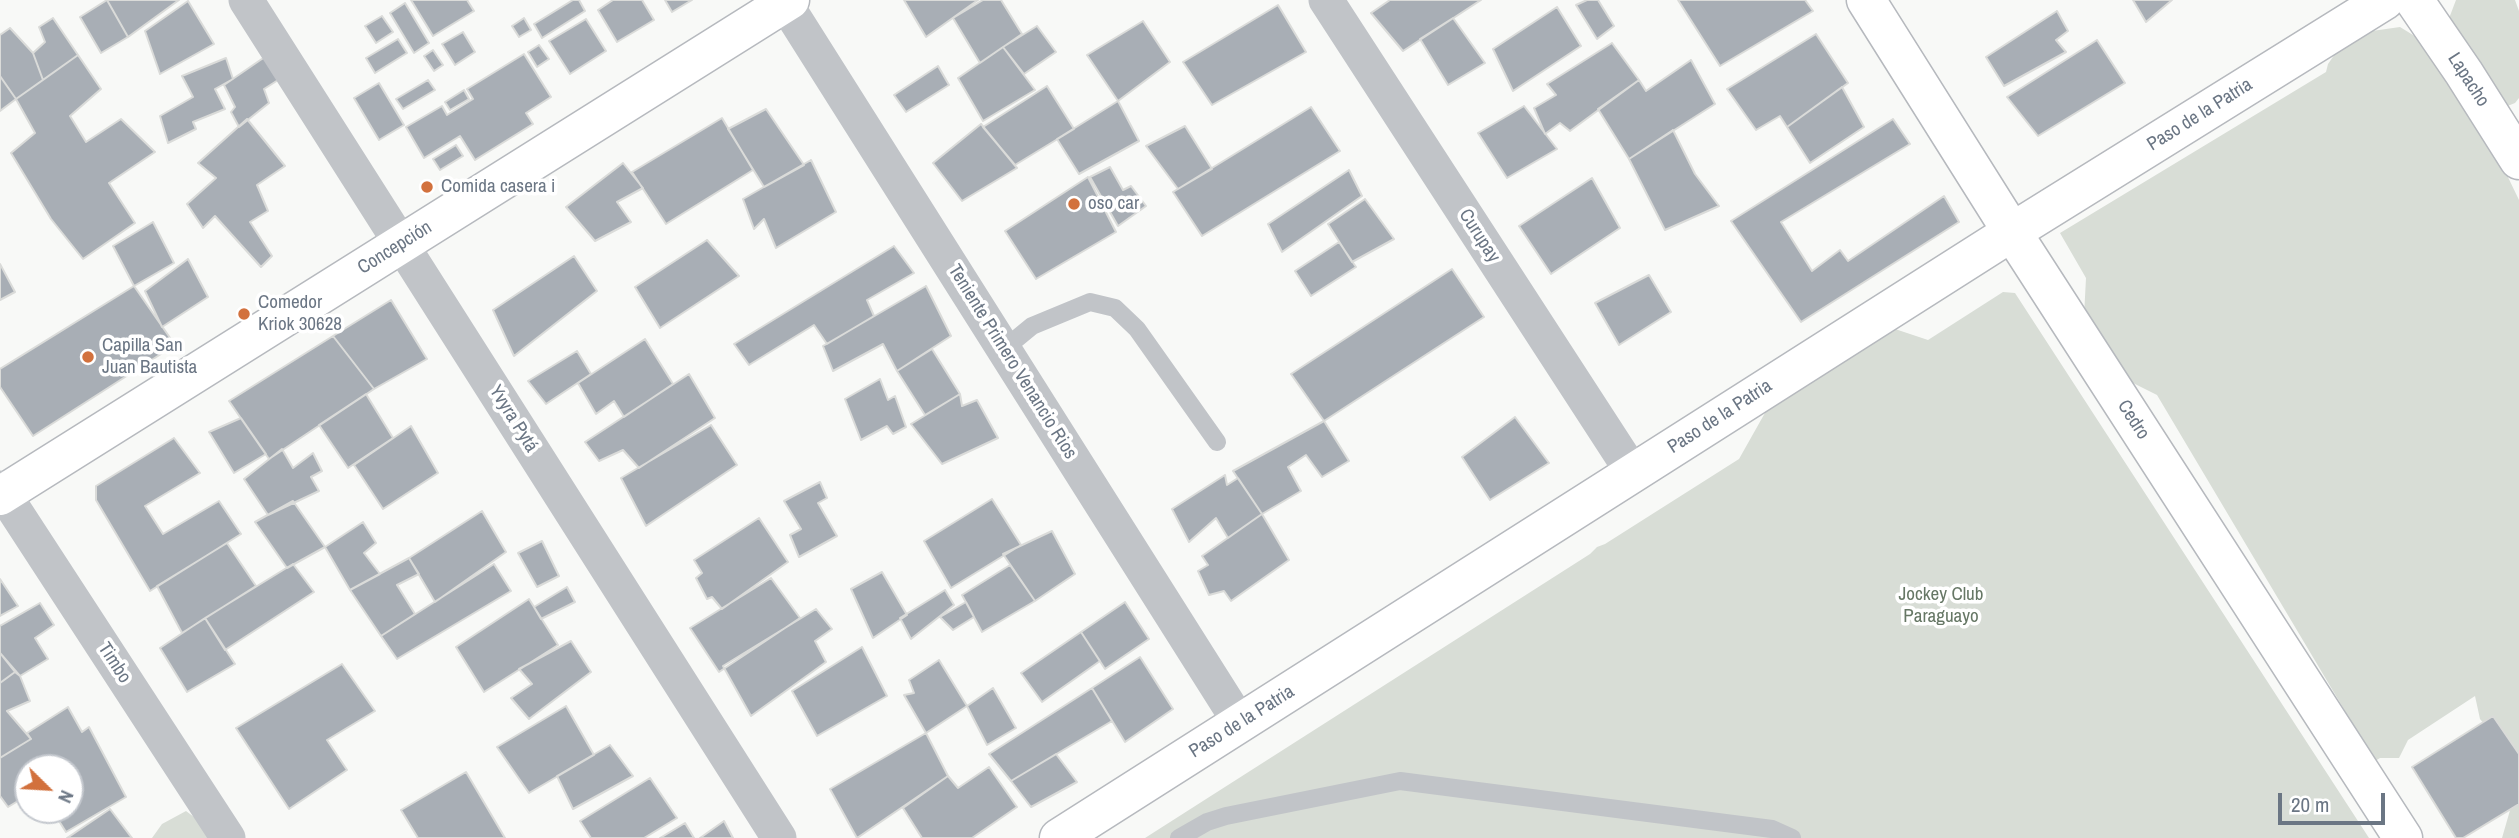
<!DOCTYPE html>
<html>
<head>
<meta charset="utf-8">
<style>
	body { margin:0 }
	#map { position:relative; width:2519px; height:838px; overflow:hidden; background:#f8f9f7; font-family:"Archivo Narrow",sans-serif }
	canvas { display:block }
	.north { position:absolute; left:14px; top:754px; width:70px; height:70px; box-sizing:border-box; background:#fff; border:2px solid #c4c8ce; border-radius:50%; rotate:114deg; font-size:19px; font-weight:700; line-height:28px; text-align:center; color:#6b7684 }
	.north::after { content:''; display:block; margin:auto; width:24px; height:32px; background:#d2713d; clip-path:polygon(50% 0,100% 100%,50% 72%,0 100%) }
	.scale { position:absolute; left:2278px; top:793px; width:107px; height:32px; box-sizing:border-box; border:4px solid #6b7684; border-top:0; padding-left:9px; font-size:21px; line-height:24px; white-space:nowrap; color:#6b7684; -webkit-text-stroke:5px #fff; paint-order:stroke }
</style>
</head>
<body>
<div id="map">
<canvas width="2519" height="838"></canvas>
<div class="north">N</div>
<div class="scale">20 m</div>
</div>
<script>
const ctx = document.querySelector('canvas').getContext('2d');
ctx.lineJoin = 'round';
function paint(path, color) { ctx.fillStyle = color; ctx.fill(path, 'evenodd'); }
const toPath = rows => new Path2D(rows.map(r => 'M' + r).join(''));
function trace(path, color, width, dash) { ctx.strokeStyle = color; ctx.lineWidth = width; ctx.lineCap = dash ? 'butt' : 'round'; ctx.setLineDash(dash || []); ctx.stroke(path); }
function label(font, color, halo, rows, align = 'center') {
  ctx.font = font + ' "Archivo Narrow",sans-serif'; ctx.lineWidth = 7; ctx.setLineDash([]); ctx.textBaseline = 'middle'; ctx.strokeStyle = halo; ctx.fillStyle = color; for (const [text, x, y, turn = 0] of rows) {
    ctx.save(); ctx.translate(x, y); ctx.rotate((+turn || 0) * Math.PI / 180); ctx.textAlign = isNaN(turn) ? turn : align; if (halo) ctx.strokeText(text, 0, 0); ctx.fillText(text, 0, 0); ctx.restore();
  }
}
paint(toPath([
	[2456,0,2515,0,2519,11,2519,98,2515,103,2505,107,2448,21],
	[2400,27,2426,43,2492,144,2519,200,2519,838,2502,838,2517,786,2501,744,2480,719,2475,696,2408,740,2399,758,2380,758,2375,761,2354,732,2345,711,2157,395,2107,370,2084,316,2086,278,2060,233,2326,72,2328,64,2344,41,2372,31],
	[2003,292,2015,293,2369,838,1145,838,1590,554,1597,547,1605,544,1739,459,1770,404,1871,321,1928,340],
	[186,811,222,838,152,838,162,824]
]), '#d8ddd6');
const building = toPath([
	[107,0,179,0,128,37,107,0],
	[107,0,128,37,101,53,80,17,107,0],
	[411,0,467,0,474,11,433,36,411,0],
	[573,0,579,0,585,11,542,38,534,24,573,0],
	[613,0,642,0,654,20,617,42,598,10,613,0],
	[665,0,692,0,672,12,665,0],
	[904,0,978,0,926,37,904,0],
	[983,0,1001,0,1022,34,980,63,953,18,983,0],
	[1390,0,1481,0,1403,51,1371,13,1390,0],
	[1587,0,1598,0,1614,26,1597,39,1576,5,1587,0],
	[1678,0,1805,0,1813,11,1720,66,1678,0],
	[2133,0,2172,0,2146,22,2133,0],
	[188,1,214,44,160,74,145,31,188,1],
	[405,3,429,43,414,53,390,13,405,3],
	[1278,5,1306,52,1212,105,1183,62,1278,5],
	[1557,7,1581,46,1513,91,1493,49,1557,7],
	[2057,11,2068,31,2056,40,2066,52,2004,86,1986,57,2057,11],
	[382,16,393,32,376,43,365,26,382,16],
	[53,18,78,55,43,80,33,53,45,42,39,27,53,18],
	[524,18,531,30,519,37,512,26,524,18],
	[1453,18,1485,63,1448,85,1420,39,1453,18],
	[586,19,606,51,570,74,549,41,586,19],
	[1143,21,1170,62,1118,101,1087,55,1143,21],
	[1037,26,1056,52,1024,74,1003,47,1037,26],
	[10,28,33,53,43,80,16,99,0,76,0,35,10,28],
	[463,32,475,52,455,65,442,44,463,32],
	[1816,34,1848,83,1787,127,1780,116,1756,130,1727,89,1816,34],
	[398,39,407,53,375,73,366,58,398,39],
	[2097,40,2125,83,2038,136,2007,97,2097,40],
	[1612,43,1639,80,1570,131,1560,123,1545,134,1534,108,1556,95,1547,84,1612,43],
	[539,45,549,59,537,67,528,52,539,45],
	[1003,47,1035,90,983,121,958,78,1003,47],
	[433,50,443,65,434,71,424,56,433,50],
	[272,52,286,75,264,89,269,103,239,127,231,112,235,107,224,85,272,52],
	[524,54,551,97,526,113,533,124,475,160,460,136,424,158,406,127,442,106,447,115,473,99,467,89,524,54],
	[78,55,101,89,70,116,86,142,121,119,155,152,109,183,135,223,83,259,51,219,11,153,35,133,16,99,78,55],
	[226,58,233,79,215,89,225,109,193,122,196,129,168,143,160,116,193,97,182,76,226,58],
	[1691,60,1715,104,1629,159,1598,109,1639,80,1646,91,1691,60],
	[938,66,949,85,906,112,894,95,938,66],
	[0,76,16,99,0,111,0,76],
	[428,80,435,90,403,109,396,99,428,80],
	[379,83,404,125,379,140,354,98,379,83],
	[1047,86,1074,129,1015,165,983,127,1047,86],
	[1842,87,1864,127,1810,163,1787,127,1842,87],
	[464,90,469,99,450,110,445,102,464,90],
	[1118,101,1139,141,1079,174,1057,139,1118,101],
	[1524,106,1557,149,1507,178,1478,133,1524,106],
	[1311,107,1340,151,1202,236,1173,192,1311,107],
	[766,109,804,165,764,187,728,129,766,109],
	[722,118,753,170,666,224,632,172,722,118],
	[247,119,285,166,257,185,268,211,250,222,272,256,261,267,215,216,203,228,187,204,216,178,198,163,247,119],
	[1893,119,1910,144,1781,222,1812,271,1840,250,1848,261,1944,196,1959,222,1801,322,1731,221,1893,119],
	[981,124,1017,168,962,201,933,163,981,124],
	[1185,126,1212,169,1178,189,1146,146,1185,126],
	[1673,130,1695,174,1719,206,1665,230,1629,159,1673,130],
	[456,145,463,156,440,170,433,159,456,145],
	[811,160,836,212,776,248,764,219,754,229,743,199,811,160],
	[623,163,643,188,617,202,631,222,595,241,566,207,623,163],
	[1110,167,1123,190,1131,186,1146,206,1118,226,1090,177,1110,167],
	[1349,170,1362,196,1282,252,1268,224,1349,170],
	[1088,177,1116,232,1036,279,1005,231,1088,177],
	[1592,178,1620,228,1551,274,1519,226,1592,178],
	[1365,199,1394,239,1352,262,1328,224,1365,199],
	[153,222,174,263,134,286,113,246,153,222],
	[707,240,739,276,660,328,635,287,707,240],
	[1339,242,1356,267,1311,296,1295,271,1339,242],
	[894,246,914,273,867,300,874,316,827,344,814,325,749,365,734,344,894,246],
	[574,256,597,291,514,356,493,310,574,256],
	[188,259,208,297,162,327,145,291,188,259],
	[0,264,15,292,0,300,0,264],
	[1452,269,1484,317,1324,421,1291,374,1452,269],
	[1649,275,1671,312,1619,345,1595,303,1649,275],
	[134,286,175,345,33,436,0,387,0,369,134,286],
	[926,286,951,336,897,371,883,344,833,371,823,346,926,286],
	[391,300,427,359,374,389,333,336,391,300],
	[333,336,374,389,269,459,229,401,333,336],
	[645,339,673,384,624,417,614,401,596,414,578,383,645,339],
	[932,349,960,394,925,415,897,371,932,349],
	[577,351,591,374,546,404,528,381,577,351],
	[689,374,715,418,639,468,623,450,599,461,585,442,689,374],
	[880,379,888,400,895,396,906,427,893,434,887,426,861,440,845,399,880,379],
	[366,394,393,438,348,468,319,425,366,394],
	[960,394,962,406,977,400,998,438,942,464,911,424,960,394],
	[1515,417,1549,463,1490,500,1462,457,1515,417],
	[241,418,266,454,234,473,209,432,241,418],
	[1324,421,1349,461,1322,477,1306,455,1288,467,1301,491,1262,514,1233,471,1324,421],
	[711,425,737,465,646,526,621,478,711,425],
	[411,426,438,473,383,509,354,465,411,426],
	[174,438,200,473,145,506,163,534,219,501,241,534,150,591,96,500,96,486,174,438],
	[282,449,293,468,313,453,322,471,311,477,319,491,268,515,244,479,282,449],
	[1225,475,1227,485,1238,478,1262,514,1228,538,1216,518,1189,542,1172,509,1225,475],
	[820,482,827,498,818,503,837,536,799,557,790,535,801,529,784,501,820,482],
	[992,499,1021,545,951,588,924,541,992,499],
	[293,501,325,547,287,568,255,522,293,501],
	[482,511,506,552,435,602,409,558,482,511],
	[1262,514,1289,560,1231,601,1224,591,1209,595,1198,571,1208,565,1202,556,1262,514],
	[759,518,788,562,722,609,712,597,707,599,696,578,702,573,694,560,759,518],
	[363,522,376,543,364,553,380,574,350,590,325,547,363,522],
	[1052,531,1075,574,1035,601,1003,554,1052,531],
	[542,541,559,576,537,587,518,553,542,541],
	[227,543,256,586,182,633,157,586,227,543],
	[409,558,419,574,397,585,415,614,381,636,350,590,409,558],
	[293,564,314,592,225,650,205,618,293,564],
	[494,564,511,591,397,659,381,636,494,564],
	[1010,565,1035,601,982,632,962,595,1010,565],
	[882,572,907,615,873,638,851,589,882,572],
	[771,578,800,618,719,672,690,628,771,578],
	[0,579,18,606,0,616,0,579],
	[567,587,575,602,541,619,534,607,567,587],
	[945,590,954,605,911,639,900,618,945,590],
	[529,599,558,645,484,692,456,647,529,599],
	[966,602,974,617,953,630,940,617,966,602],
	[1125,602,1149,639,1105,669,1081,632,1125,602],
	[40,603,54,625,35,638,48,659,20,676,0,653,0,626,40,603],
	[816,609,832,629,815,641,826,662,751,716,723,666,816,609],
	[205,618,235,664,187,692,160,648,205,618],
	[1081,632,1100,661,1042,702,1021,673,1081,632],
	[571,641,591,672,529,719,511,698,532,684,519,669,571,641],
	[862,647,887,696,817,736,792,691,862,647],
	[0,653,15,672,0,683,0,653],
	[1140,657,1173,709,1125,742,1092,688,1140,657],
	[939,660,967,706,926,733,904,695,914,693,909,680,939,660],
	[342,664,375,711,327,740,347,770,289,809,236,728,342,664],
	[15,672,20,676,30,701,7,711,31,739,0,758,0,683,15,672],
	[993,688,1016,728,987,745,967,706,993,688],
	[1092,688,1112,721,1011,781,989,754,1092,688],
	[566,706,594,755,529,793,497,747,566,706],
	[68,707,82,732,89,727,126,797,66,832,52,810,70,810,70,768,28,768,28,795,8,807,0,796,0,758,31,739,27,733,68,707],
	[2493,716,2519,754,2519,804,2463,838,2456,838,2412,767,2493,716],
	[926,733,948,776,857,838,830,789,926,733],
	[610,745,633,776,573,809,557,776,610,745],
	[1056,754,1077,782,1031,807,1011,781,1056,754],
	[989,767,1017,807,972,838,922,838,903,808,948,776,958,788,989,767],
	[466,772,505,838,418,838,401,810,466,772],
	[650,778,677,818,644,838,591,838,580,821,650,778],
	[110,809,132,838,67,838,110,809],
	[724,821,733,838,700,838,724,821],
	[685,823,694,838,660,838,685,823]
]);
paint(building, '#a8aeb5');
trace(building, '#dadbd9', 2);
const secondary = toPath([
	[1866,0,2012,232,2403,838],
	[2414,0,2464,73,2519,160],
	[0,496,790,0],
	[1059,838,2012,232,2385,0]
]);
trace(secondary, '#b6b9be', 41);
trace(toPath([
	[1004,349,1032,326,1090,302,1115,308,1137,329,1217,442],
	[1179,838,1207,822,1226,816,1400,781,1772,829,1792,838]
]), '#c1c4c8', 18);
trace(toPath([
	[246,0,779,838],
	[783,0,1240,723],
	[1326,0,1633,473],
	[0,488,228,838]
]), '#c1c4c8', 35);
trace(secondary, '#fff', 38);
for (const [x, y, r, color] of [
	[427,187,7,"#d2713d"],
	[1074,204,7,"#d2713d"],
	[244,314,7,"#d2713d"],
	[88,357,7,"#d2713d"]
]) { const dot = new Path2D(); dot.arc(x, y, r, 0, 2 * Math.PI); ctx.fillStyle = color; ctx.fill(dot); trace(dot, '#fff', 2.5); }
label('19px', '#6b7684', '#fff', [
	["Lapacho",2468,80,57],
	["Paso de la Patria",2200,115,-32],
	["Curupay",1479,236,57],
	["Concepción",395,248,-32],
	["Teniente Primero Venancio Rios",1012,362,58],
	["Paso de la Patria",1720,417,-33],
	["Yvyra Pytá",513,419,58],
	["Cedro",2133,420,57],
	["Timbo",114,663,57],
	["Paso de la Patria",1242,722,-32]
]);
label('19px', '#6b7684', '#fff', [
	["Comida casera i",441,187],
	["oso car",1088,204],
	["Comedor",258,303],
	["Kriok 30628",258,325],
	["Capilla San",102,346],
	["Juan Bautista",102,368]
], 'left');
label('19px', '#667765', '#fff', [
	["Jockey Club",1941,595],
	["Paraguayo",1941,617]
]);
</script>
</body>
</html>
